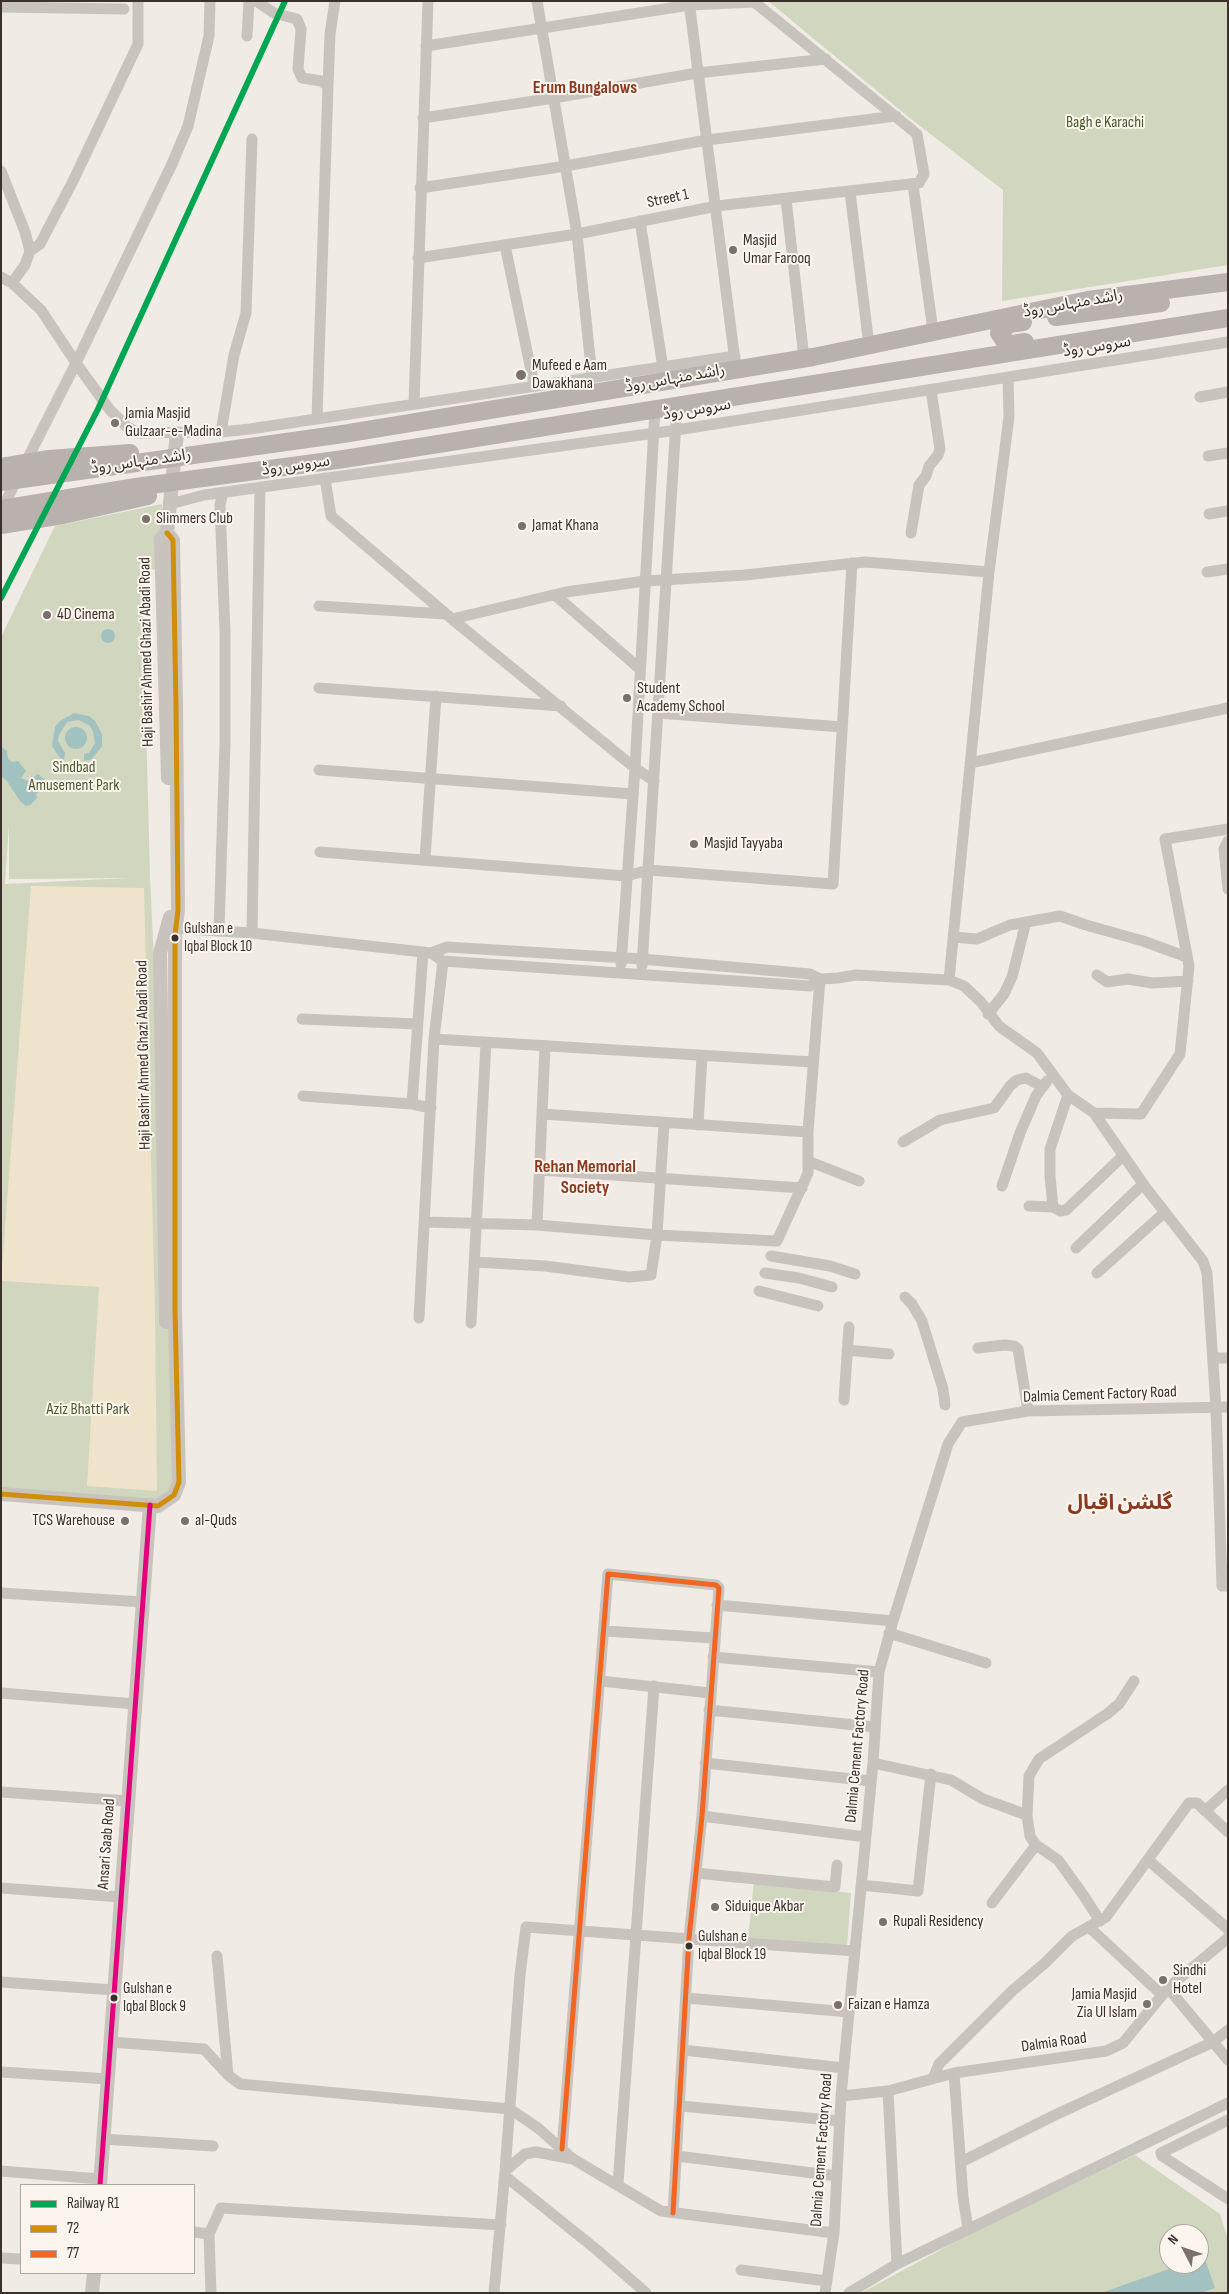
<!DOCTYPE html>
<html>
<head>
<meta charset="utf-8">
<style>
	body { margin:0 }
	#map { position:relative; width:1229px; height:2294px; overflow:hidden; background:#f0ebe5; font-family:"Sofia Sans Condensed",sans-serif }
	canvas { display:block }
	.frame { position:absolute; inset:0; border:2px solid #3b302b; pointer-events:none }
	.legend { position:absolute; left:20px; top:2184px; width:175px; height:90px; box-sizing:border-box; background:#fbf5ee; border:1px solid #aea6a0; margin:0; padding:6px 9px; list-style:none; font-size:15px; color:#3b302b }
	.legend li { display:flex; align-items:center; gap:10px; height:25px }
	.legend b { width:25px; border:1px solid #aea6a0 }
	.north { position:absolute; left:1159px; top:2224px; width:50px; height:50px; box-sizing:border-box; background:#fbf5ee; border:1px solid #aea6a0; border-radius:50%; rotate:311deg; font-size:14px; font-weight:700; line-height:20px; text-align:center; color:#3b302b }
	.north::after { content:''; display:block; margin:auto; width:18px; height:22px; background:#7a716c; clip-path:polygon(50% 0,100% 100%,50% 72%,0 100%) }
</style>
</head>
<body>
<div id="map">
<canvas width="1229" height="2294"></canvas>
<div class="frame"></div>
<ul class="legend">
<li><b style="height:6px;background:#00a651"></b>Railway R1</li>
<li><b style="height:6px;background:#d18e09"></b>72</li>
<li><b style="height:6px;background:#f26522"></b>77</li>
</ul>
<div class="north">N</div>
</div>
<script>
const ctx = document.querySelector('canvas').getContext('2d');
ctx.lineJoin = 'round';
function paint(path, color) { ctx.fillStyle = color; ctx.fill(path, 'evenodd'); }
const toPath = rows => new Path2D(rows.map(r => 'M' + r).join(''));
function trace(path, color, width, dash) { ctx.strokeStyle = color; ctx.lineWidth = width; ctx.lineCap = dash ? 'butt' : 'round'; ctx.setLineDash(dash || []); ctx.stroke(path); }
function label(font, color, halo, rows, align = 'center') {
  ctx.font = font + ' "Sofia Sans Condensed","Noto Sans Arabic",sans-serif'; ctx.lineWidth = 4; ctx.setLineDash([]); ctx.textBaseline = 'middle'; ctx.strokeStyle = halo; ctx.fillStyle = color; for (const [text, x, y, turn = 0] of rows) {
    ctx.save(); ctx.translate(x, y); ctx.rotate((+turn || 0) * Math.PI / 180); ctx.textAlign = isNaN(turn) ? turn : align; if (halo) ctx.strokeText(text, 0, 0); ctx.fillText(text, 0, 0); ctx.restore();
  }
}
paint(toPath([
	[768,1,1228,1,1228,265,1002,301,1003,190,911,119],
	[162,504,162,570,142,569,150,877,179,1482,150,1505,1,1493,1,637,55,526],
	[9,824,9,879,129,878,5,884],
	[754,1882,851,1893,847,1946,748,1938],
	[1135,2155,1220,2214,1228,2240,1228,2293,861,2293,979,2229],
	[1169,2234,1199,2234,1199,2264,1169,2264]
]), '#d1d6bf');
paint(toPath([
	[31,886,144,888,155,1314,157,1491,87,1486,99,1287,1,1281]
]), '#efe3cc');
paint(toPath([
	'101 636a7 7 0 1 1 14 0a7 7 0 1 1-14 0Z',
	[74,713,89,716,95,721,102,734,102,746,92,759,84,761,84,754,89,753,95,743,93,732,90,726,79,720,67,722,59,735,58,741,65,753,64,760,60,758,52,746,55,727,60,721],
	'65 738a11 11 0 1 1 22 0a11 11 0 1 1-22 0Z',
	[1,746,7,751,8,759,12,762,18,761,26,771,21,778,28,781,38,774,44,779,46,784,36,794,37,798,30,805,26,806,20,801,7,781,1,776],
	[1204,2257,1215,2288,1201,2293,1101,2293,1183,2264,1199,2264,1199,2258]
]), '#a1c2c1');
trace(toPath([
	[256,1,274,13,297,19,301,29,298,69,302,78,321,81,328,86,317,418],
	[537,1,577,234,592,376],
	[689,1,735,361],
	[1,7,124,9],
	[247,36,249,1],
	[426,46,690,5,754,2],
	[328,86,330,34,335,1],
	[423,118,554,98,697,73,826,59],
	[1,171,25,232,30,251,25,265,12,283],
	[913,185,933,331],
	[420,188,566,166,707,140,896,116],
	[850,192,869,345],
	[786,199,804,358],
	[640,221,663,368,663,375],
	[505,245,534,385],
	[30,251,40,244,73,181,138,44,138,1],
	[418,258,577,234,717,206,919,183,924,174,917,134,753,1],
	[1,277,12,283,41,310,76,363,110,410,126,426,138,433,221,432,250,429,735,356],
	[1200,397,1228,392],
	[414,403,428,1],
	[221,432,234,355,246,313,252,139],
	[1208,456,1228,453],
	[325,478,331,516,452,619,635,768,654,781],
	[170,504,204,495,677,430,1228,342],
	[1,511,76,363,172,164,188,126,209,36,210,1],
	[1209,514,1228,511],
	[911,533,919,485,926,476,929,466,938,455,940,449,931,390],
	[1207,572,1228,569],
	[555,595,640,669],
	[319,606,446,614],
	[452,619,566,592,645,581,745,575,865,562,989,572],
	[319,688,561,706],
	[658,713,842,727],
	[970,763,1228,708],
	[319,770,633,794],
	[1228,841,1224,849,1228,889],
	[320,852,626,876,649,870,833,884,852,563],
	[425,859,436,696],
	[169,926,187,929,252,933,423,952,431,953,443,961,810,986,820,979],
	[219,930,225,743,225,632,220,505,223,493],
	[252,933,260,487],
	[953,937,977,939,1010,925,1060,916,1086,925,1143,941,1187,957],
	[431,953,447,947,642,959,810,974,820,979,838,978,856,975,949,980,964,986,981,1002,999,1026,1037,1053,1068,1095,1094,1113,1146,1188,1203,1261,1207,1273,1216,1408,1222,1586,1228,1586],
	[621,964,635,768,655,409],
	[642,966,677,406],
	[1097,975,1107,982,1128,979,1152,983,1188,981],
	[949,980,989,572,1009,417,1008,377],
	[988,1014,1004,994,1012,977,1026,922],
	[302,1019,417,1024],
	[434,1039,813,1062],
	[1068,1095,1050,1149,1050,1176,1053,1207,1060,1211,1066,1210,1123,1156],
	[303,1096,412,1104,431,1108],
	[412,1104,423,952],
	[1094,1113,1141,1114,1180,1054,1189,966,1165,839,1228,829],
	[542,1114,808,1132],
	[698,1125,702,1056],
	[903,1142,940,1120,994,1108,1010,1086,1017,1080,1026,1078,1043,1087],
	[808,1161,859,1181],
	[540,1170,802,1188],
	[1002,1186,1020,1133,1036,1096,1047,1081],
	[1029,1206,1053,1207],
	[425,1222,537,1225,657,1235,777,1241,808,1173,808,1132,820,979],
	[537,1225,545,1047],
	[1076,1248,1143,1184],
	[771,1256,830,1266,855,1274],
	[475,1262,545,1266,629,1277,651,1275,657,1235,664,1123],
	[765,1273,799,1278,832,1287],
	[1097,1273,1165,1212],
	[759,1291,818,1306],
	[905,1297,912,1304,922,1321,943,1389,945,1405],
	[419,1318,434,1039,443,961],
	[471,1323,486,1043],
	[978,1348,1005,1345,1014,1346,1018,1349,1028,1411],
	[847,1350,889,1354],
	[1213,1358,1228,1358],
	[844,1400,849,1327],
	[1,1593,143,1602],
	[717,1605,893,1621],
	[605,1631,714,1638],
	[889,1633,986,1663],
	[713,1657,879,1672],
	[601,1681,710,1693],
	[1,1693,135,1704],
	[709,1710,875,1727],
	[705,1763,871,1781],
	[873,1763,951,1780,983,1799,1024,1814,1027,1816,1030,1836,1036,1845,1058,1860,1084,1896,1100,1921],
	[1,1792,128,1801],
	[1205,1811,1228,1790],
	[702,1816,866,1837],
	[1027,1816,1029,1776,1039,1759,1107,1714,1119,1704,1134,1681],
	[1148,1860,1228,1929],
	[696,1873,835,1887,837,1865],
	[861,1885,918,1891,931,1774],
	[1,1888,121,1897],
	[992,1903,1036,1845],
	[1089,1927,1162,1995],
	[217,1956,228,2075],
	[1,1982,114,1990],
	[1168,1988,1228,2060],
	[686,1998,849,2012],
	[110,2042,204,2049,228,2075,240,2084,510,2109,538,2128,573,2159],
	[683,2050,844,2068],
	[1,2072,108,2079],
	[954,2073,963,2197,968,2229],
	[933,2079,939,2064,1012,1991,1045,1963,1072,1936,1106,1917,1189,1803,1197,1803,1228,1832],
	[888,2091,897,2264],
	[841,2096,888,2091,954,2073,1106,2051,1123,2043,1168,1988,1228,1938],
	[681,2106,840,2121],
	[1228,2120,1161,2153,1162,2156,1228,2199],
	[103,2139,213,2146],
	[562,2149,608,1574,716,1585,719,1588,702,1816,689,1938,673,2213],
	[677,2156,837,2176],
	[961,2162,1055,2115,1213,2042,1228,2030],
	[1,2171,100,2179],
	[505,2171,520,1975,526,1927,855,1951],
	[505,2176,597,2250,646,2293],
	[618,2184,654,1686],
	[194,2232,209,2234,221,2208,501,2225],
	[209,2234,211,2293],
	[1,2258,21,2259],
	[741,2270,827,2281],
	[494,2293,505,2171,525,2154,536,2152,573,2159,661,2211,834,2233],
	[825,2293,834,2233,841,2096,873,1763,879,1672,893,1621,948,1444,962,1422,1028,1411,1228,1407],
	[849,2293,897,2264,1228,2103]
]), '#c9c3be', 11);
trace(toPath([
	[168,778,161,539,167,533,177,433],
	[166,1322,160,953,170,917],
	[1,1494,158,1506,174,1495,179,1482,175,1309,175,935,178,910,176,705,173,540,167,533],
	[100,2185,150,1505],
	[92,2293,94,2273]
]), '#c9c3be', 14);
trace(toPath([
	[1056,317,1161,303],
	[1023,322,1009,324,999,333,1005,342,1013,344,1025,342],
	[343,434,813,357,1088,300,1228,282],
	[344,459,1228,318]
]), '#b8b1ad', 18);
trace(toPath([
	[1,467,49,459,130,453],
	[1,482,343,434],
	[1,509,136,487,344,459],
	[1,525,63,515,148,496]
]), '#b8b1ad', 18);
trace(toPath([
	[1,1494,158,1506,174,1495,179,1482,175,1309,175,935,178,910,176,705,173,540,167,533]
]), '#d18e09', 5);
trace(toPath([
	[562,2149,608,1574,716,1585,719,1588,702,1816,689,1938,673,2213]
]), '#f26522', 5);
trace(toPath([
	[100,2185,150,1505]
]), '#e5007d', 5);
trace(toPath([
	[1,598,98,409,285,1]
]), '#00a651', 6);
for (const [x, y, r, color] of [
	[733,250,5,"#7a716c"],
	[521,375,6,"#7a716c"],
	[115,423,5,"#7a716c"],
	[146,519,5,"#7a716c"],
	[522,526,5,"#7a716c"],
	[47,615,5,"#7a716c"],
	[627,698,5,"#7a716c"],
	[694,844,5,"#7a716c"],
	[175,938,4.5,"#3b302b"],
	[125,1521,5,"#7a716c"],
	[185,1521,5,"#7a716c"],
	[715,1907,5,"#7a716c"],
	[883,1922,5,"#7a716c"],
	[689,1946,4.5,"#3b302b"],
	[1163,1980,5,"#7a716c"],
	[114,1998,4.5,"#3b302b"],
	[1147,2004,5,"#7a716c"],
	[838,2005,5,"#7a716c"]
]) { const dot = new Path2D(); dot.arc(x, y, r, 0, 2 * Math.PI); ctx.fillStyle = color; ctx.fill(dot); trace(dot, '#fbf5ee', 2); }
label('15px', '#3b302b', '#fbf5ee', [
	["Gulshan e",184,929],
	["Iqbal Block 10",184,947],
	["Gulshan e",698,1937],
	["Iqbal Block 19",698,1955],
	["Gulshan e",123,1989],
	["Iqbal Block 9",123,2007]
], 'left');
label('16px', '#4a5a2e', '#fbf5ee', [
	["Bagh e Karachi",1105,123],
	["Sindbad",74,768],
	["Amusement Park",74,786],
	["Aziz Bhatti Park",88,1410]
]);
label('16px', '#3b302b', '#fbf5ee', [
	["Street 1",668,199,-12],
	["راشد منہاس روڈ",1073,304,-10],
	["سروس روڈ",1097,347,-9],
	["راشد منہاس روڈ",675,379,-10],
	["سروس روڈ",697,410,-9],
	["راشد منہاس روڈ",141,462,-8],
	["سروس روڈ",296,466,-8],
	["Haji Bashir Ahmed Ghazi Abadi Road",147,652,-91],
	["Haji Bashir Ahmed Ghazi Abadi Road",144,1055,-91],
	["Dalmia Cement Factory Road",1100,1395,-2],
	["Dalmia Cement Factory Road",858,1746,-85],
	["Ansari Saab Road",107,1844,-86],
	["Dalmia Road",1054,2043,-8],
	["Dalmia Cement Factory Road",822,2150,-86]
]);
label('16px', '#3b302b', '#fbf5ee', [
	["Masjid",743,241],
	["Umar Farooq",743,259],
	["Mufeed e Aam",532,366],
	["Dawakhana",532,384],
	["Jamia Masjid",125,414],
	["Gulzaar-e-Madina",125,432],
	["Slimmers Club",156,519],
	["Jamat Khana",532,526],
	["4D Cinema",57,615],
	["Student",637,689],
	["Academy School",637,707],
	["Masjid Tayyaba",704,844],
	["TCS Warehouse",115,1521,"right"],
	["al-Quds",195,1521],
	["Siduique Akbar",725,1907],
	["Rupali Residency",893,1922],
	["Sindhi",1173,1971],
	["Hotel",1173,1989],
	["Jamia Masjid",1137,1995,"right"],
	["Zia Ul Islam",1137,2013,"right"],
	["Faizan e Hamza",848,2005]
], 'left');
label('bold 18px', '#8c3b22', '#fbf5ee', [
	["Erum Bungalows",585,88],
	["Rehan Memorial",585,1167],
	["Society",585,1188]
]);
label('bold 21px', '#8c3b22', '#fbf5ee', [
	["گلشن اقبال",1120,1504]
]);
</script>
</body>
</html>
